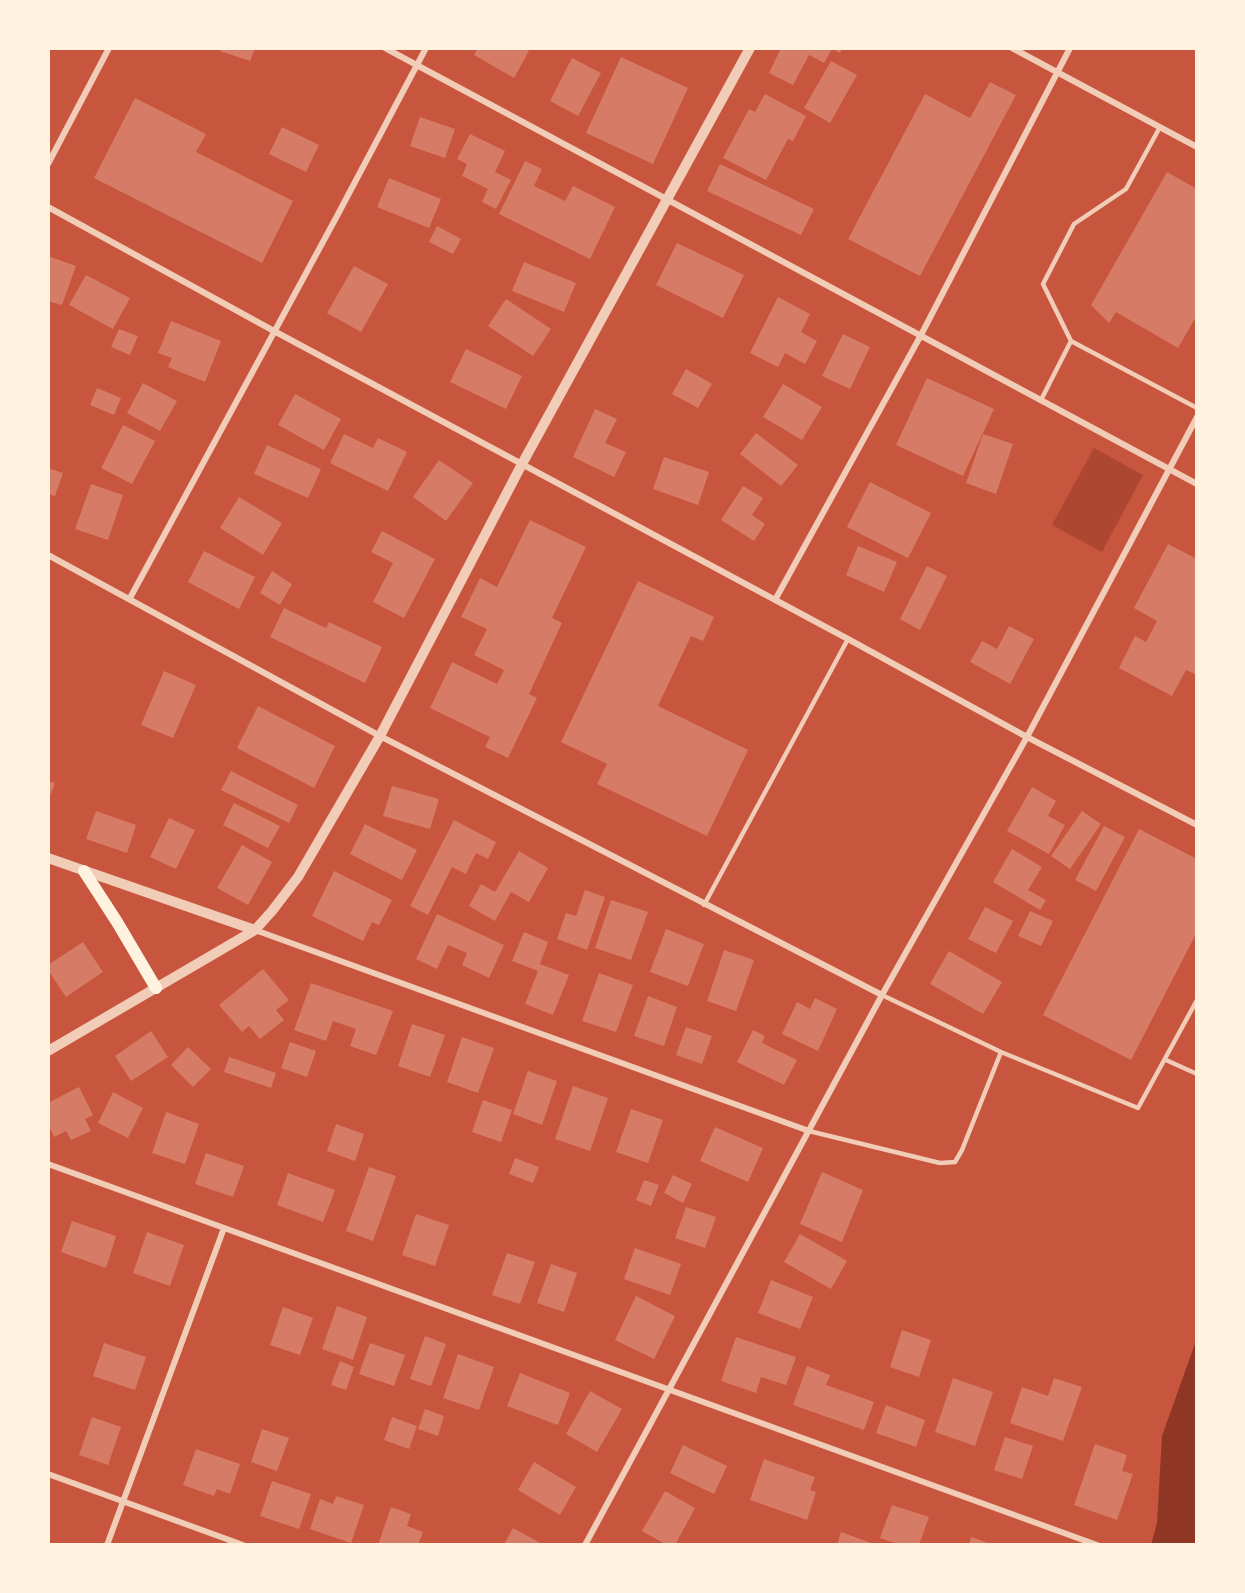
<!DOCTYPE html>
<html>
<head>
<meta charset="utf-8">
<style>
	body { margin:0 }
	#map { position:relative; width:1245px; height:1593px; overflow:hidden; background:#c8553d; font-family:"Times New Roman",serif }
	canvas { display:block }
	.frame { position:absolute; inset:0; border:50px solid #fff3e0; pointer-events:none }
</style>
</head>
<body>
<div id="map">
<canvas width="1245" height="1593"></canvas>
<div class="frame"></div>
</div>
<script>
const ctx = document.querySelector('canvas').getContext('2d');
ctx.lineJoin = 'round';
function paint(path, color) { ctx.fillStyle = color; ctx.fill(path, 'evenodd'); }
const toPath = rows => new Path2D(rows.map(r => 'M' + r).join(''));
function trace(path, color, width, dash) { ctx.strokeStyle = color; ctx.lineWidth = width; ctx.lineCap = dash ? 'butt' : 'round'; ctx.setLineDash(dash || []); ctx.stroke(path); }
paint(toPath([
	[1094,448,1143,475,1102,552,1052,525]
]), '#ae4732');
paint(toPath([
	[1197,1338,1197,1545,1151,1545,1157,1523,1162,1436]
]), '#8f3625');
paint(toPath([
	[221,48,255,48,250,61,220,51],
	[478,48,523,48,529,51,514,78,474,55],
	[781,48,842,48,840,53,832,49,824,63,809,55,793,85,769,73],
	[621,57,688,88,653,164,586,133],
	[572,58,601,73,578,116,550,101],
	[831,61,857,75,830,123,804,108],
	[990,82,1016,95,920,276,848,239,925,94,970,118],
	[765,94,806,116,793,141,788,139,766,180,723,158,749,109,755,112],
	[135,98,206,134,196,152,293,201,262,263,94,178],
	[420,117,455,129,445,158,410,146],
	[282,127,319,145,306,172,269,154],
	[470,134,505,151,495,172,511,180,496,209,482,202,488,189,462,176,467,164,457,159],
	[525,161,542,169,534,186,565,201,573,186,615,207,590,259,499,214],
	[720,164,814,209,801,235,707,191],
	[1167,172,1197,189,1197,315,1178,348,1116,312,1109,323,1091,305],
	[389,178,441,199,429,228,377,207],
	[437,226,461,239,453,254,429,242],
	[677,243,744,275,723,318,656,285],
	[48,256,76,266,62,305,48,301],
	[524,262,576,283,564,312,512,291],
	[354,266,388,284,361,332,327,313],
	[86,275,130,298,113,329,69,305],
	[778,297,810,314,801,332,817,341,805,364,785,353,778,367,750,353],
	[506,299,551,329,533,356,488,326],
	[171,321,221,341,205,382,168,367,172,358,158,353],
	[119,329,138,336,130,355,111,347],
	[843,334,870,347,850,389,822,376],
	[466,349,522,376,506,409,450,382],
	[686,369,712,384,698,408,672,394],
	[927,378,994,409,963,476,896,445],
	[143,383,177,401,160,431,127,413],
	[783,384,822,407,802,440,763,417],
	[97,388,121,398,114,415,90,405],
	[295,394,341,419,324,450,278,425],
	[595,409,617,419,605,443,626,452,614,477,573,457],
	[123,425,155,441,132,484,101,468],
	[756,433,798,465,781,486,740,454],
	[344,434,373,448,378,438,407,452,388,491,330,463],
	[983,434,1013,444,996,494,966,483],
	[267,445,321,469,308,498,254,474],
	[664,457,709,472,698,505,653,489],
	[439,460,473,483,446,521,413,497],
	[48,468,63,473,55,496,48,494],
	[870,482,931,513,908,558,847,527],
	[91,484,123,495,108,540,75,529],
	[743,486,763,498,752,515,765,524,754,541,721,520],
	[239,497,282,523,263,555,220,528],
	[530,520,586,547,552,618,562,623,529,694,537,698,508,758,485,747,490,737,430,708,452,662,497,684,504,670,474,655,487,629,461,617,480,578,497,587],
	[382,531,435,559,404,618,373,602,393,563,371,552],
	[1168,544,1197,559,1197,675,1186,670,1172,696,1119,668,1135,636,1146,642,1157,621,1134,608],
	[858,546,897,562,884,592,846,575],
	[204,551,255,577,239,609,188,582],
	[927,566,947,576,920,630,900,619],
	[272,571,292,584,280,605,260,593],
	[638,581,714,617,703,641,691,636,658,706,748,750,707,836,597,784,607,764,561,742],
	[284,608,326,628,329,622,382,647,365,683,270,637],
	[1009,626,1034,639,1010,684,970,662,982,641,997,649],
	[164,671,196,685,173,738,141,725],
	[258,706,335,746,314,788,237,748],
	[231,771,298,805,289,823,221,790],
	[48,781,55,783,48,801],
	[392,786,439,799,430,829,383,816],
	[1032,787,1056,801,1048,816,1065,825,1049,854,1007,831],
	[234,803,280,826,268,848,223,825],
	[96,811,136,825,127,853,86,839],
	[1082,811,1101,824,1070,869,1051,856],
	[169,818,195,830,176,869,150,857],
	[454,820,496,842,488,859,476,853,466,874,452,867,428,915,410,906],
	[365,824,417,850,402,880,350,854],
	[1104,826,1125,837,1096,891,1075,880],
	[1139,829,1197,859,1197,932,1131,1060,1043,1015],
	[242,845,272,862,248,905,217,888],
	[1012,849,1042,867,1028,890,1046,900,1040,910,993,882],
	[519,851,548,868,529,902,511,892,495,921,469,906,481,884,495,892],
	[334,871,392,900,379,925,372,922,363,941,312,916],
	[585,890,605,897,587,950,557,939,566,913,576,916],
	[611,900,648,912,631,960,595,948],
	[985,907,1013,921,996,953,968,939],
	[1030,911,1053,921,1041,946,1018,936],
	[437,914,504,945,489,978,462,965,467,953,448,945,437,969,416,959],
	[666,929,704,944,688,986,650,972],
	[524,932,548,942,540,964,569,975,553,1015,525,1004,538,971,512,961],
	[83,942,103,972,66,997,48,970,48,965],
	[724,950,754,960,736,1011,707,1001],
	[949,951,1002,982,983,1014,930,984],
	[263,969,289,1000,276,1010,284,1020,260,1039,249,1026,242,1032,219,1005],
	[599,973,633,985,616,1032,582,1021],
	[311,983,393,1011,376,1055,350,1046,356,1029,333,1021,326,1041,294,1030],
	[648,996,677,1007,664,1046,634,1036],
	[815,998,837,1009,818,1051,782,1034,797,1002,810,1009],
	[412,1024,445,1035,430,1077,398,1066],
	[686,1027,712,1036,702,1064,676,1055],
	[753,1030,765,1036,762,1043,797,1060,784,1085,737,1062],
	[151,1031,168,1057,131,1081,115,1056],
	[462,1037,494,1048,478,1093,447,1082],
	[290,1042,316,1051,307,1077,281,1068],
	[188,1047,211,1069,193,1087,171,1065],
	[229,1057,276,1073,271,1088,224,1072],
	[528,1071,557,1081,542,1125,513,1114],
	[573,1086,608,1098,590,1151,555,1139],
	[79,1087,93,1115,85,1119,91,1131,71,1140,66,1131,54,1137,48,1124,48,1103],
	[113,1092,143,1108,128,1138,98,1123],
	[483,1100,512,1110,501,1142,472,1132],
	[631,1109,663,1120,648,1163,616,1152],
	[166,1112,199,1124,185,1164,152,1153],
	[336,1124,364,1134,355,1161,327,1151],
	[715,1127,763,1148,748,1182,700,1161],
	[206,1153,244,1166,233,1197,195,1184],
	[515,1158,539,1167,533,1183,509,1174],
	[369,1167,396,1176,373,1241,346,1231],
	[822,1172,863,1190,842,1242,800,1224],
	[288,1173,335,1190,323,1222,277,1205],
	[673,1175,692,1184,683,1203,664,1193],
	[644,1180,659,1185,651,1206,636,1200],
	[686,1207,716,1217,705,1248,675,1238],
	[416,1214,449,1225,435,1266,402,1255],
	[72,1221,116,1236,106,1268,61,1252],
	[147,1232,184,1245,170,1286,133,1273],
	[800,1234,847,1261,831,1289,784,1262],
	[635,1248,681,1264,670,1295,624,1279],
	[507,1253,535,1262,520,1304,492,1295],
	[551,1264,577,1273,564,1312,537,1303],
	[771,1280,813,1297,800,1329,758,1313],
	[636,1296,675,1316,654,1359,615,1340],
	[337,1306,367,1317,353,1360,322,1349],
	[283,1307,313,1318,300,1355,270,1345],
	[902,1330,931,1340,919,1377,890,1367],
	[425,1336,446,1344,431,1386,410,1379],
	[736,1337,796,1357,786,1385,761,1377,756,1393,721,1381],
	[104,1343,146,1357,135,1390,93,1376],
	[370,1343,405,1355,394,1386,359,1374],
	[458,1354,494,1367,479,1410,443,1398],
	[340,1361,354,1367,346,1390,331,1385],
	[807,1366,830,1375,826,1385,874,1402,864,1430,793,1405],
	[520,1373,570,1393,558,1425,507,1406],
	[953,1378,993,1392,975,1446,935,1432],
	[1054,1378,1082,1387,1063,1441,1010,1423,1022,1387,1048,1396],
	[590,1391,622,1409,597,1452,566,1434],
	[886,1405,925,1420,916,1447,876,1433],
	[425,1409,444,1416,438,1436,418,1429],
	[92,1417,121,1427,108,1465,79,1455],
	[392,1417,417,1426,409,1449,384,1440],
	[262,1429,289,1438,277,1471,251,1462],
	[1005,1437,1033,1446,1022,1479,994,1470],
	[1095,1444,1127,1455,1122,1471,1133,1474,1117,1520,1074,1505],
	[683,1445,727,1466,714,1494,670,1473],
	[196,1449,240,1464,230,1494,217,1489,214,1496,183,1485],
	[764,1459,815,1477,810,1490,816,1492,807,1520,750,1500],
	[534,1462,576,1487,560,1515,518,1490],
	[272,1481,311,1494,299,1529,260,1516],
	[665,1491,695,1508,675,1545,667,1545,642,1531],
	[336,1496,364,1505,351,1543,310,1529,320,1499,333,1504],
	[892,1505,929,1517,919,1545,901,1545,880,1538],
	[391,1507,411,1514,407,1526,423,1532,418,1545,378,1545],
	[513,1528,544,1545,504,1545],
	[841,1532,877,1545,837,1545],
	[971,1537,994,1545,969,1545]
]), '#d67c66');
trace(toPath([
	[1160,127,1126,189,1074,224,1043,284,1071,341,1197,408],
	[1041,400,1071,341],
	[704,905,848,639],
	[1001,1052,1138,1108,1197,1000],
	[1166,1060,1197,1074],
	[809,1131,940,1163,955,1162,962,1150,1001,1052,882,995]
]), '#f1ccb7', 4.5);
trace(toPath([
	[385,48,1197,484],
	[1012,48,1197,147],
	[48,164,109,48],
	[48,207,274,331,848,639,1027,737,1197,825],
	[48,555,380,736,882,995],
	[130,598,337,216,426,48],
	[775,600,921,335,1070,48],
	[255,930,809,1131],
	[48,1164,1097,1545],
	[48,1474,243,1545],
	[107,1545,224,1228],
	[585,1545,882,995,1027,737,1197,417]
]), '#f1ccb7', 6);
trace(toPath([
	[48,858,255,930],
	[48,1051,255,930,272,911,298,877,380,736,522,464,750,48]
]), '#f1ccb7', 10);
trace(toPath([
	[84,871,117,922,156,988]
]), '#fff3e0', 12);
</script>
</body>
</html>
